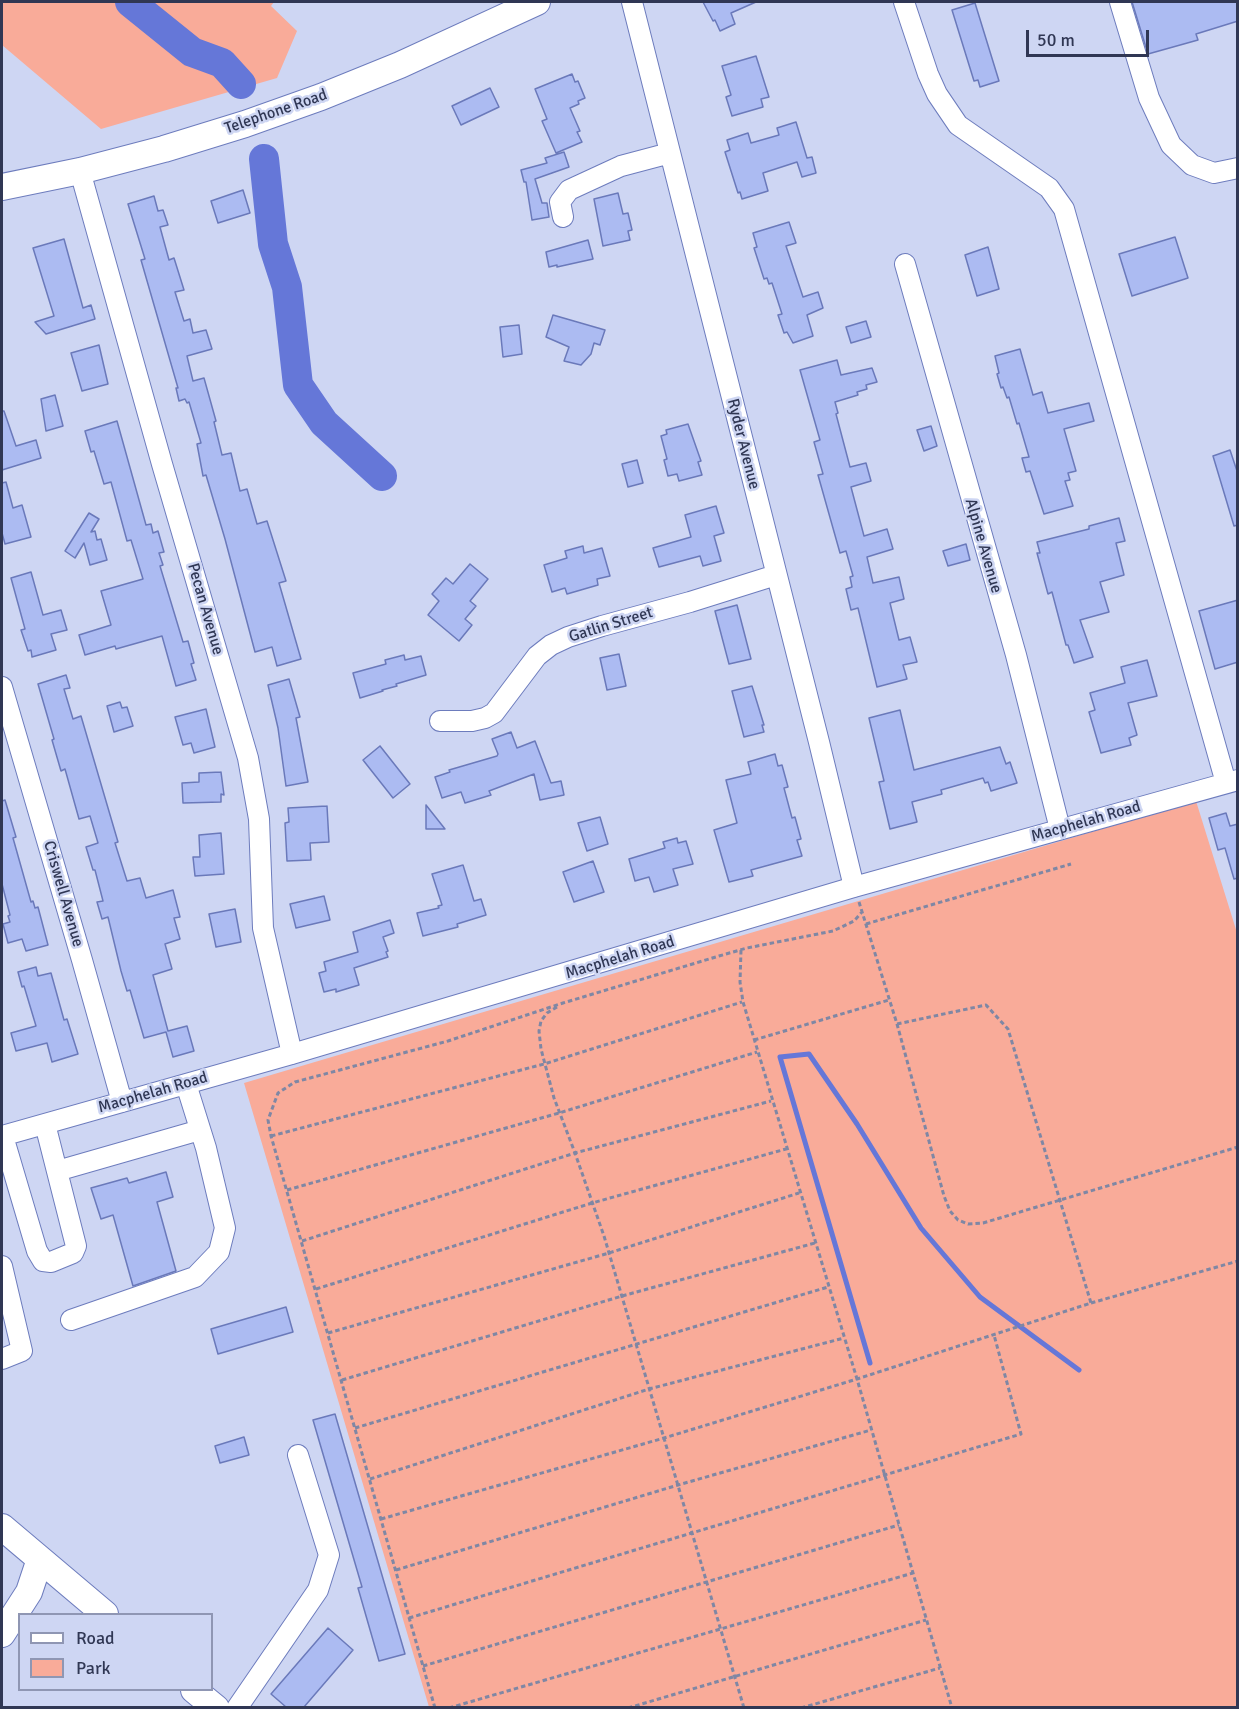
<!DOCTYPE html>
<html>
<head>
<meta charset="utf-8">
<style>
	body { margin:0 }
	#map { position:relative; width:1239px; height:1709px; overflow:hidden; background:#ced6f3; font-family:Signika,sans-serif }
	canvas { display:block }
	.frame { position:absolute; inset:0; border:3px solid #303754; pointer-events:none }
	.legend { position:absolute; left:18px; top:1613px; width:195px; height:78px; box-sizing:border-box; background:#ced6f3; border:2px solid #8f96b3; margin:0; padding:8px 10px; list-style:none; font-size:18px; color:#303754 }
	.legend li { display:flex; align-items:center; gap:12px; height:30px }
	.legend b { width:30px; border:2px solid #8f96b3 }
	.scale { position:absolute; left:1026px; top:30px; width:123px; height:27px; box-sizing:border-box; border:3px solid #303754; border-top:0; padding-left:8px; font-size:18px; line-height:21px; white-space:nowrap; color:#303754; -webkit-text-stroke:4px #ced6f3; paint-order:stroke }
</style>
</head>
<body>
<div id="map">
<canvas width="1239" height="1709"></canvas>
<div class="frame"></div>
<ul class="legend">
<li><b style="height:8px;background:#fff"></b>Road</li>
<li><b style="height:16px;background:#f9ab99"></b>Park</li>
</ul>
<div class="scale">50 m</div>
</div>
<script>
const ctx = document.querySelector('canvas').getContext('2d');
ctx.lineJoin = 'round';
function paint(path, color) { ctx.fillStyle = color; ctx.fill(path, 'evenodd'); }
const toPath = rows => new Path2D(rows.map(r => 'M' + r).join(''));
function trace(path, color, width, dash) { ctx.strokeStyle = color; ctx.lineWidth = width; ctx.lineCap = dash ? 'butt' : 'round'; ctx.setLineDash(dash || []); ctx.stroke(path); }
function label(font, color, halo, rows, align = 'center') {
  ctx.font = font + ' Signika,sans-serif'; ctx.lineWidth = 5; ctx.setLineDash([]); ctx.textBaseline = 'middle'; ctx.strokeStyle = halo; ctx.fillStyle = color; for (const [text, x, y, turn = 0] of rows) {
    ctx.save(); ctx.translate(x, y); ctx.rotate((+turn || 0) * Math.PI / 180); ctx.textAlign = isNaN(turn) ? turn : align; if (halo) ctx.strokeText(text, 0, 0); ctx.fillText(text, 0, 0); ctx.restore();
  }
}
paint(toPath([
	[2,2,274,2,271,6,297,31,277,78,101,129,2,45],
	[1196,801,1238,936,1237,1707,429,1707,244,1083]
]), '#f9ab99');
trace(toPath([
	[870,1363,780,1057,809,1054,857,1124,921,1228,980,1297,1079,1370]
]), '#6577d8', 5);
trace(toPath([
	[130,2,192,52,222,63,241,84],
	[264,159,273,244,287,287,298,385,324,423,382,476]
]), '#6577d8', 30);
const building = toPath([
	[703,2,756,2,731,13,735,24,720,31,715,20,713,21,703,2],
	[1132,2,1238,2,1238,21,1196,34,1198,40,1148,54,1132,2],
	[975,3,999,81,980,87,978,80,974,81,952,10,975,3],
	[756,56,769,97,761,99,763,107,732,116,726,97,731,95,722,66,756,56],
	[572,74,575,82,578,81,585,98,578,101,579,104,570,108,580,131,577,132,582,142,556,153,542,121,547,119,535,89,572,74],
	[490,88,499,107,461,125,452,106,490,88],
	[796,122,807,158,812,157,816,173,802,177,797,162,763,173,768,191,742,199,740,192,738,193,725,152,730,150,727,140,748,133,751,143,779,135,777,128,796,122],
	[564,152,569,167,535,179,542,203,547,203,549,217,532,220,526,182,524,182,521,170,547,163,545,158,564,152],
	[243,190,250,213,218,223,211,201,243,190],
	[618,193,623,214,628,213,632,230,628,231,630,240,603,246,594,199,618,193],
	[154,196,158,211,163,210,168,225,160,227,169,260,174,258,184,290,175,292,184,321,190,319,193,333,206,330,212,349,187,356,193,381,204,378,216,421,214,422,222,455,231,453,240,491,247,489,257,524,267,521,286,581,279,583,301,659,277,666,272,647,255,652,225,539,206,475,203,476,197,444,201,443,189,402,187,403,185,399,179,401,176,388,178,388,141,260,145,259,128,204,154,196],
	[789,222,796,243,786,246,803,297,818,292,823,308,807,315,813,336,793,343,787,332,784,333,778,315,782,314,772,283,769,284,767,278,764,279,754,248,757,247,753,233,789,222],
	[1175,237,1188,278,1132,296,1119,254,1175,237],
	[64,239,83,308,91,305,95,319,46,334,35,322,54,316,33,248,64,239],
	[588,240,593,259,557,267,557,265,549,267,546,252,588,240],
	[988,247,999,289,977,296,965,255,988,247],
	[553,315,605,330,600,345,594,343,591,354,581,365,564,361,569,347,546,337,553,315],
	[866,321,871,337,851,343,846,327,866,321],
	[519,325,522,354,503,357,500,327,519,325],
	[99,345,108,384,82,391,71,353,99,345],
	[1020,349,1033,395,1042,392,1048,413,1089,403,1094,421,1064,429,1076,471,1068,473,1070,480,1065,481,1073,506,1044,514,1030,471,1026,472,1022,458,1029,457,1019,423,1017,424,1009,397,1007,398,1003,387,1001,388,997,374,999,373,995,356,1020,349],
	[837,360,841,375,872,368,877,382,866,385,867,389,857,392,858,395,835,402,838,413,836,414,850,467,866,463,871,481,851,487,864,536,887,529,893,549,867,557,873,583,899,577,904,599,890,603,899,640,910,637,917,662,903,665,907,679,877,687,858,608,851,610,846,589,852,587,850,577,853,576,846,551,840,553,818,475,823,474,814,442,820,440,800,370,837,360],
	[55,395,63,426,46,431,41,399,55,395],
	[2,411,4,411,16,446,36,440,41,458,2,470,2,411],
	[117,421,146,525,151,524,153,533,158,531,164,552,159,553,163,565,160,566,183,642,188,641,194,663,191,664,196,680,176,686,162,636,116,649,115,646,85,655,79,635,111,625,101,591,143,579,131,540,127,541,111,482,104,484,94,451,91,452,85,431,117,421],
	[688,424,701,461,698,462,702,475,679,481,677,474,668,476,664,460,667,459,661,436,667,434,666,430,688,424],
	[931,426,937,446,924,451,917,430,931,426],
	[1230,450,1238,474,1238,525,1234,526,1213,456,1230,450],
	[637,460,643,483,628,487,622,464,637,460],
	[6,482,13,508,22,505,31,537,5,544,2,533,2,483,6,482],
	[716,506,724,533,714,536,721,561,703,566,700,556,659,567,653,548,691,537,685,515,716,506],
	[89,513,99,519,91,532,95,531,97,540,101,539,107,560,90,565,84,543,75,558,65,551,89,513],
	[1119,518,1125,541,1116,543,1124,575,1100,582,1109,612,1080,620,1093,657,1074,663,1068,645,1066,645,1052,592,1048,594,1037,553,1040,553,1037,542,1089,529,1089,526,1119,518],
	[966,544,970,560,948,566,943,551,966,544],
	[583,546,584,553,602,548,610,576,597,579,598,585,567,594,565,588,552,592,544,565,567,558,565,551,583,546],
	[470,564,488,579,470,601,476,606,465,619,472,625,459,641,428,615,439,601,432,594,446,578,453,584,470,564],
	[31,572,43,615,61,610,67,630,51,634,56,650,32,657,31,650,28,651,21,630,25,629,11,578,31,572],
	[1238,600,1238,662,1215,669,1199,611,1238,600],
	[737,605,751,659,729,664,715,611,737,605],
	[619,654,626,686,607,690,600,658,619,654],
	[404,655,405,660,421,656,426,675,396,684,397,686,382,690,383,691,360,698,353,673,386,664,385,660,404,655],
	[1147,660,1157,696,1128,703,1137,735,1129,738,1131,745,1101,753,1089,712,1095,710,1090,693,1125,683,1121,667,1147,660],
	[66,675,70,688,64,689,73,719,81,716,118,842,115,843,127,881,140,878,146,898,173,890,180,917,174,918,180,939,165,944,172,969,153,975,168,1031,187,1026,194,1051,173,1057,166,1032,144,1038,130,990,127,991,121,971,108,917,102,919,97,902,103,901,95,870,93,870,86,847,98,843,90,816,79,819,65,769,61,771,52,740,54,739,38,684,66,675],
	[289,679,300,717,296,718,308,782,286,786,278,728,268,685,289,679],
	[752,686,764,725,762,725,764,732,744,737,732,691,752,686],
	[120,702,122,708,127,707,133,726,114,732,107,706,120,702],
	[206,709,215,747,194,753,191,743,183,745,175,717,206,709],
	[900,710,914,770,1000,747,1006,764,1010,762,1017,783,991,791,988,782,985,783,983,778,941,790,942,794,912,802,917,822,890,829,879,782,884,781,869,718,900,710],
	[511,732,517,748,535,741,551,783,561,781,564,795,540,800,534,774,489,791,491,795,465,803,461,792,442,798,435,777,450,772,449,770,497,756,498,754,492,739,511,732],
	[380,746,410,784,393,798,363,760,380,746],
	[775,754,778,766,782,765,788,787,784,788,792,818,795,817,801,839,797,840,802,856,751,870,753,876,729,882,714,830,737,823,726,780,751,774,748,762,775,754],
	[221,772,224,795,221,794,221,802,183,803,182,783,199,782,199,773,221,772],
	[5,800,16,837,13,838,31,902,33,901,35,908,38,907,48,945,26,951,22,939,8,943,3,924,10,922,8,916,10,915,2,884,2,801,5,800],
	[426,805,445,829,426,829,426,805],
	[327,806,329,842,310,843,311,860,287,861,285,823,289,822,288,808,327,806],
	[1226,813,1230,826,1238,824,1238,878,1234,879,1225,848,1218,850,1209,818,1226,813],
	[600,817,608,844,587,851,578,823,600,817],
	[221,833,224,874,195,876,193,857,200,857,199,835,221,833],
	[677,838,678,843,686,841,693,864,673,869,678,885,654,892,649,877,635,881,629,859,665,848,663,842,677,838],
	[593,861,604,892,574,902,563,872,593,861],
	[463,865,474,901,481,899,486,915,457,924,458,927,423,936,417,913,439,908,438,906,442,905,432,874,463,865],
	[324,896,330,920,296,928,290,904,324,896],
	[235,909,241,942,216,947,209,914,235,909],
	[390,920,394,933,383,937,388,951,386,952,388,957,354,968,359,985,336,992,336,989,324,992,319,973,326,971,324,962,358,952,353,932,390,920],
	[36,967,38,976,51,973,64,1020,67,1019,78,1054,52,1062,47,1043,16,1051,11,1033,36,1026,24,986,22,987,18,972,36,967],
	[166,1172,173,1197,157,1202,176,1271,133,1286,113,1215,101,1219,91,1188,127,1178,129,1183,166,1172],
	[286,1307,293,1332,218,1354,211,1329,286,1307],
	[335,1414,405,1654,379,1661,358,1588,362,1587,313,1420,335,1414],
	[244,1437,249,1455,220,1463,215,1446,244,1437],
	[328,1628,353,1650,304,1707,286,1707,271,1694,328,1628]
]);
paint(building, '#acbbf2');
trace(building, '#6a79ba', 1.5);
const minor = toPath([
	[632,2,819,742,854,887],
	[904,2,928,74,937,94,958,125,1049,188,1064,209,1226,783],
	[1120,2,1149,98,1171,145,1192,165,1214,173,1238,168],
	[80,171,162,464,248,758,259,819,263,928,292,1054],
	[563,217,560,202,569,190,621,166,670,153],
	[905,264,1016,655,1060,829],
	[2,687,82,960,122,1102],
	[440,721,472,721,485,718,494,713,537,656,551,645,568,637,602,626,690,602,776,575],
	[2,1136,292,1054,854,887,1238,780],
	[3,1136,37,1251,43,1261,51,1262,73,1253,76,1246,45,1124],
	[57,1171,200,1130],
	[2,1266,22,1351,2,1359],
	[71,1320,195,1277,219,1252,225,1228,206,1148,186,1084],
	[237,1708,318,1590,329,1555,298,1455]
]);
const major = toPath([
	[2,187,80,171,164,149,245,124,321,97,400,65,537,2],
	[2,1527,105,1614],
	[2,1634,29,1592,40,1559],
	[194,1690,216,1708]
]);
trace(minor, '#6d7cbd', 22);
trace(major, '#6d7cbd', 28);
trace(toPath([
	[859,902,897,1024,944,1196,950,1211,958,1220,968,1224,983,1223,1238,1147],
	[866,924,1071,864],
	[741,950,740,982,743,1002,857,1379,952,1708],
	[557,1007,547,1013,541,1021,539,1031,541,1049,554,1098,575,1153,604,1236,744,1708],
	[754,1040,889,1000],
	[271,1136,544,1064,742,1002],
	[287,1190,559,1113,757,1052],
	[302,1241,575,1153,771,1101],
	[316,1289,592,1203,786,1149],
	[1091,1303,1238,1261],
	[328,1333,609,1253,799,1193],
	[342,1380,622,1296,815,1243],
	[355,1428,828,1287],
	[370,1479,649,1389,844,1338],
	[381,1519,664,1438,857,1379,1091,1303,1008,1029,986,1005,897,1024],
	[396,1570,678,1485,871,1430],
	[409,1618,1021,1434,994,1335],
	[423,1666,899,1525],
	[435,1708,271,1136,268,1120,278,1093,295,1082,448,1041,563,1003,719,956,747,948,833,931,854,921,862,912],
	[449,1708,913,1573],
	[628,1708,926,1620],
	[801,1708,940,1668]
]), '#7f87a4', 3, [4.5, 3]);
trace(minor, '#fff', 20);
trace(major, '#fff', 26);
label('16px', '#303754', '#ced6f3', [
	["Telephone Road",276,112,-19],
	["Ryder Avenue",743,444,76],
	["Alpine Avenue",983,546,74],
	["Pecan Avenue",205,609,74],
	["Gatlin Street",611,625,-17],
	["Macphelah Road",1086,822,-16],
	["Criswell Avenue",63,894,74],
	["Macphelah Road",620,958,-17],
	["Macphelah Road",153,1093,-16]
]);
</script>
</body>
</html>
